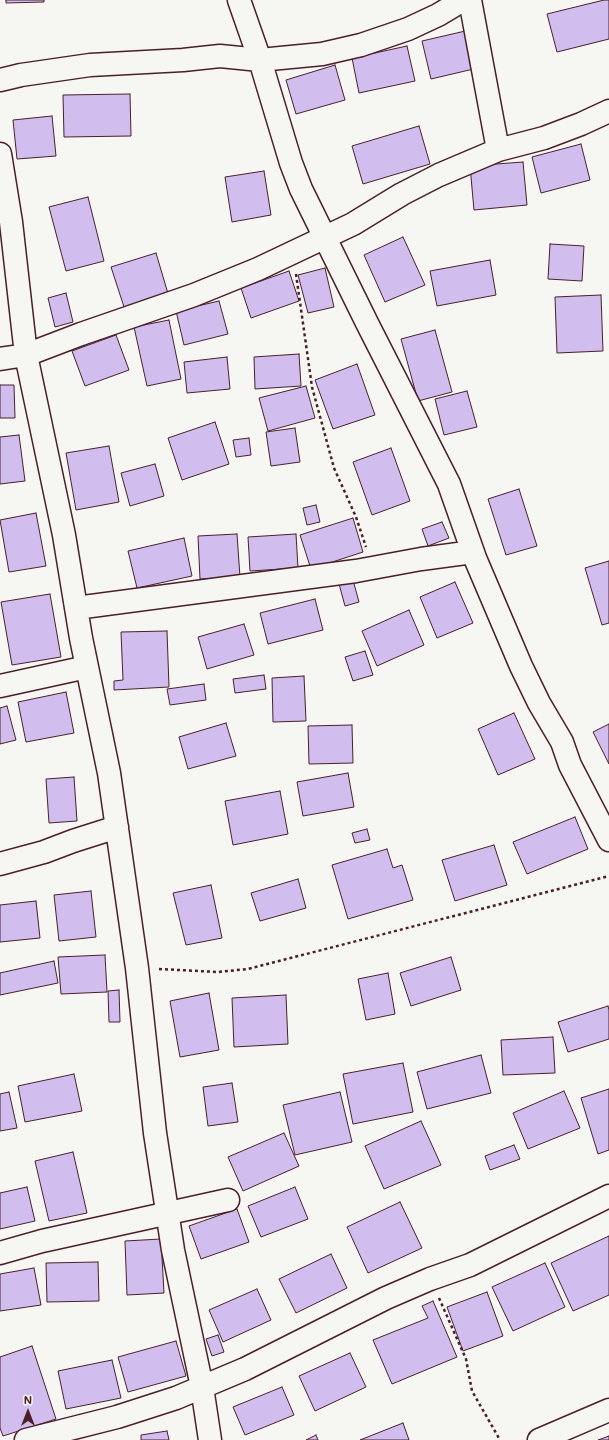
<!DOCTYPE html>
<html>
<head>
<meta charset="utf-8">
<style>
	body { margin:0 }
	#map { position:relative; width:609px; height:1440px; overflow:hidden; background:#f6f6f2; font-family:Mali,sans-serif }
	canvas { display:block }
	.north { position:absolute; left:8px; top:1392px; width:40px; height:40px; -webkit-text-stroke:3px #f6f6f2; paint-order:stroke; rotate:0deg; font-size:11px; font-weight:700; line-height:16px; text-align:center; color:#4a1f2b }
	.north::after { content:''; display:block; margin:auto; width:14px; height:18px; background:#4a1f2b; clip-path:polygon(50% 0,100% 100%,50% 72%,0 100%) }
</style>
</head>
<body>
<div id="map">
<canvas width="609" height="1440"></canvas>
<div class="north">N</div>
</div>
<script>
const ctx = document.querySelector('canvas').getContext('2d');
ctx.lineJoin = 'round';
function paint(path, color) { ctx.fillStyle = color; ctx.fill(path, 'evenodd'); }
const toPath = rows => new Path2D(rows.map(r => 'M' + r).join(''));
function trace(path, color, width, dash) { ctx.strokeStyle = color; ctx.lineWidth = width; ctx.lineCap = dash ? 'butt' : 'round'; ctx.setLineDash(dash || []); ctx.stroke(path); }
const building = toPath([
	[6,0,44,0,44,2,6,3,6,0],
	[604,0,609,0,609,39,557,52,547,14,604,0],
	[474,29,482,67,431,79,422,41,474,29],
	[407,46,415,81,359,93,352,58,407,46],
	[335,65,345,100,296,114,286,80,335,65],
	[130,94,131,136,64,137,63,95,130,94],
	[52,116,56,156,17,159,13,120,52,116],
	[419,126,430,164,363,184,352,146,419,126],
	[581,144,590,180,541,193,532,157,581,144],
	[523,162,527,205,474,210,470,166,523,162],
	[264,171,271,215,232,222,225,177,264,171],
	[88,197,104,261,66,271,49,207,88,197],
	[403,237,425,285,385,302,364,255,403,237],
	[550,244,584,246,582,281,548,279,550,244],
	[156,253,169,297,125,310,111,267,156,253],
	[490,260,496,295,437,306,430,271,490,260],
	[325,268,334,307,308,313,298,275,325,268],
	[289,271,299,301,251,318,241,288,289,271],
	[66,293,73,322,55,327,48,298,66,293],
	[601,295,603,351,557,353,555,297,601,295],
	[219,301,228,334,184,345,176,311,219,301],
	[169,320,181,379,147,386,134,327,169,320],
	[435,330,452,392,418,401,401,339,435,330],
	[116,335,129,370,85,386,72,351,116,335],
	[299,354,301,386,255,389,254,357,299,354],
	[227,357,230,389,187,393,184,362,227,357],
	[357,364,375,415,333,429,315,380,357,364],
	[0,385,14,385,15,418,0,418,0,385],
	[306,386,315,418,268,431,259,398,306,386],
	[467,391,477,427,444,435,435,399,467,391],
	[215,422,229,464,182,480,168,438,215,422],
	[295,428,300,462,271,466,266,432,295,428],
	[19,435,25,481,0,484,0,437,19,435],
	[249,438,251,455,236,457,233,440,249,438],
	[109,446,119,502,76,510,66,453,109,446],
	[391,448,410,501,372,515,353,462,391,448],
	[155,464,164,496,130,506,121,473,155,464],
	[519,489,537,546,506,555,488,499,519,489],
	[316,505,320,522,307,525,303,508,316,505],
	[36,513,46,566,9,572,0,520,36,513],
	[353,518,363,552,311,569,300,535,353,518],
	[442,522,449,538,428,546,422,529,442,522],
	[237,534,240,577,200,579,198,536,237,534],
	[296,534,298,568,250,571,248,537,296,534],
	[184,538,192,576,137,588,128,551,184,538],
	[609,561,609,623,602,625,585,568,609,561],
	[353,580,359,602,345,606,339,584,353,580],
	[455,582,473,623,437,638,420,597,455,582],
	[50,594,61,657,12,665,1,602,50,594],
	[315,599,323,630,268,644,260,613,315,599],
	[409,610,424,645,377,666,362,631,409,610],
	[244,624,254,655,207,669,198,637,244,624],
	[167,631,169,687,114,690,114,681,123,680,121,632,167,631],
	[365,651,373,675,353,681,345,657,365,651],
	[264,675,266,689,235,693,233,679,264,675],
	[304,676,306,721,273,722,272,678,304,676],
	[204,684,206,700,170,705,167,689,204,684],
	[66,692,74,733,26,742,18,702,66,692],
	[7,706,16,740,0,744,0,708,7,706],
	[514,713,535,759,498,775,478,729,514,713],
	[226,723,236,756,188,769,179,737,226,723],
	[609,724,609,764,593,732,609,724],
	[352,725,353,763,309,764,308,726,352,725],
	[348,773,354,807,303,816,297,782,348,773],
	[74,777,77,821,49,823,46,779,74,777],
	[280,791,288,834,233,845,225,801,280,791],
	[575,817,588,849,527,874,513,842,575,817],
	[367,829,370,840,355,843,352,833,367,829],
	[494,845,507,885,455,901,442,860,494,845],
	[387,849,393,868,402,865,413,900,348,919,332,865,387,849],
	[298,879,306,908,260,921,251,893,298,879],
	[211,885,222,938,186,945,173,893,211,885],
	[91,891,96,937,59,941,54,895,91,891],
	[36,901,40,938,0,942,0,905,36,901],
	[105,955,107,992,61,994,58,957,105,955],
	[451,957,461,990,411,1006,400,973,451,957],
	[54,961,58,983,0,995,0,973,54,961],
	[388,973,395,1014,366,1020,358,979,388,973],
	[119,990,120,1022,109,1022,108,991,119,990],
	[209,993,219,1050,180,1057,170,1001,209,993],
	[286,995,288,1044,234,1047,232,998,286,995],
	[608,1006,609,1010,609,1039,568,1052,558,1022,608,1006],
	[553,1037,555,1073,503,1075,501,1040,553,1037],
	[481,1055,491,1093,427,1109,417,1072,481,1055],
	[403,1063,413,1112,353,1124,343,1074,403,1063],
	[74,1074,82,1111,25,1122,18,1086,74,1074],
	[232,1083,238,1122,208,1126,203,1087,232,1083],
	[609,1089,609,1150,598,1154,581,1098,609,1089],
	[564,1091,580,1128,528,1149,513,1113,564,1091],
	[9,1092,17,1128,0,1131,0,1094,9,1092],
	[340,1092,352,1142,295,1155,283,1105,340,1092],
	[421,1121,441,1165,384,1189,365,1146,421,1121],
	[284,1133,299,1166,243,1191,228,1157,284,1133],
	[514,1145,520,1159,490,1170,485,1156,514,1145],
	[73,1152,87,1213,49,1221,35,1161,73,1152],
	[27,1187,35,1221,0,1229,0,1193,27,1187],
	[295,1187,308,1219,261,1237,248,1206,295,1187],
	[400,1202,422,1248,368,1273,347,1227,400,1202],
	[237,1209,249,1242,201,1259,189,1226,237,1209],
	[609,1236,609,1295,573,1311,551,1263,609,1236],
	[161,1239,164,1293,127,1295,125,1241,161,1239],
	[331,1254,347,1288,296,1313,279,1279,331,1254],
	[98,1262,99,1301,47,1302,46,1263,98,1262],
	[545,1263,565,1307,513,1331,492,1287,545,1263],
	[34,1268,41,1305,0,1311,0,1274,34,1268],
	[257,1289,271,1320,223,1342,209,1310,257,1289],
	[487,1292,503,1336,463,1351,447,1307,487,1292],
	[433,1301,457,1357,392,1384,373,1340,428,1318,422,1306,433,1301],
	[218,1335,224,1352,212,1356,206,1339,218,1335],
	[176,1341,186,1376,128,1392,118,1357,176,1341],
	[32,1346,56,1419,3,1436,0,1428,0,1357,32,1346],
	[350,1353,366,1387,315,1411,299,1376,350,1353],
	[112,1360,121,1398,66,1409,58,1371,112,1360],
	[282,1387,294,1415,245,1435,233,1407,282,1387],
	[403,1423,409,1440,360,1440,403,1423],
	[167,1431,169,1440,141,1440,141,1435,167,1431],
	[316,1435,318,1440,306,1440,316,1435],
	[609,1436,609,1440,598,1440,609,1436]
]);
paint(building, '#d1beee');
trace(building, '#4a1f2b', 1);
const minor = toPath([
	[239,0,260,60,291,163,301,189,367,323,449,484,475,558,521,666,539,703,562,742,570,765,609,840],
	[470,0,498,150],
	[0,80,21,75,90,65,183,60,220,56,260,60,322,54,361,45,408,29,438,15,463,0],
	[0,154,11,222,26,355,64,535,81,638,109,773,137,968,155,1133,173,1250,202,1387,210,1440],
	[0,359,26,355,81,334,194,295,258,269,353,224,402,194,439,175,498,150,544,138,581,124,609,111],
	[76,608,356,571,421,559,473,552],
	[0,686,87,667],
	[0,864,44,852,73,841,117,827],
	[0,1253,42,1241,228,1200],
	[26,1440,117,1417,176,1398,245,1369,386,1298,430,1279,470,1265,609,1196],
	[539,1440,609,1410]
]);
trace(minor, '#4a1f2b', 25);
trace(toPath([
	[296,274,312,387,334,468,356,517,366,547],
	[159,969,218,972,248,969,609,876],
	[439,1298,466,1359,472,1391,500,1440]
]), '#4a1f2b', 2.5, [3, 3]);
trace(minor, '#f6f6f2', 22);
</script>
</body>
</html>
